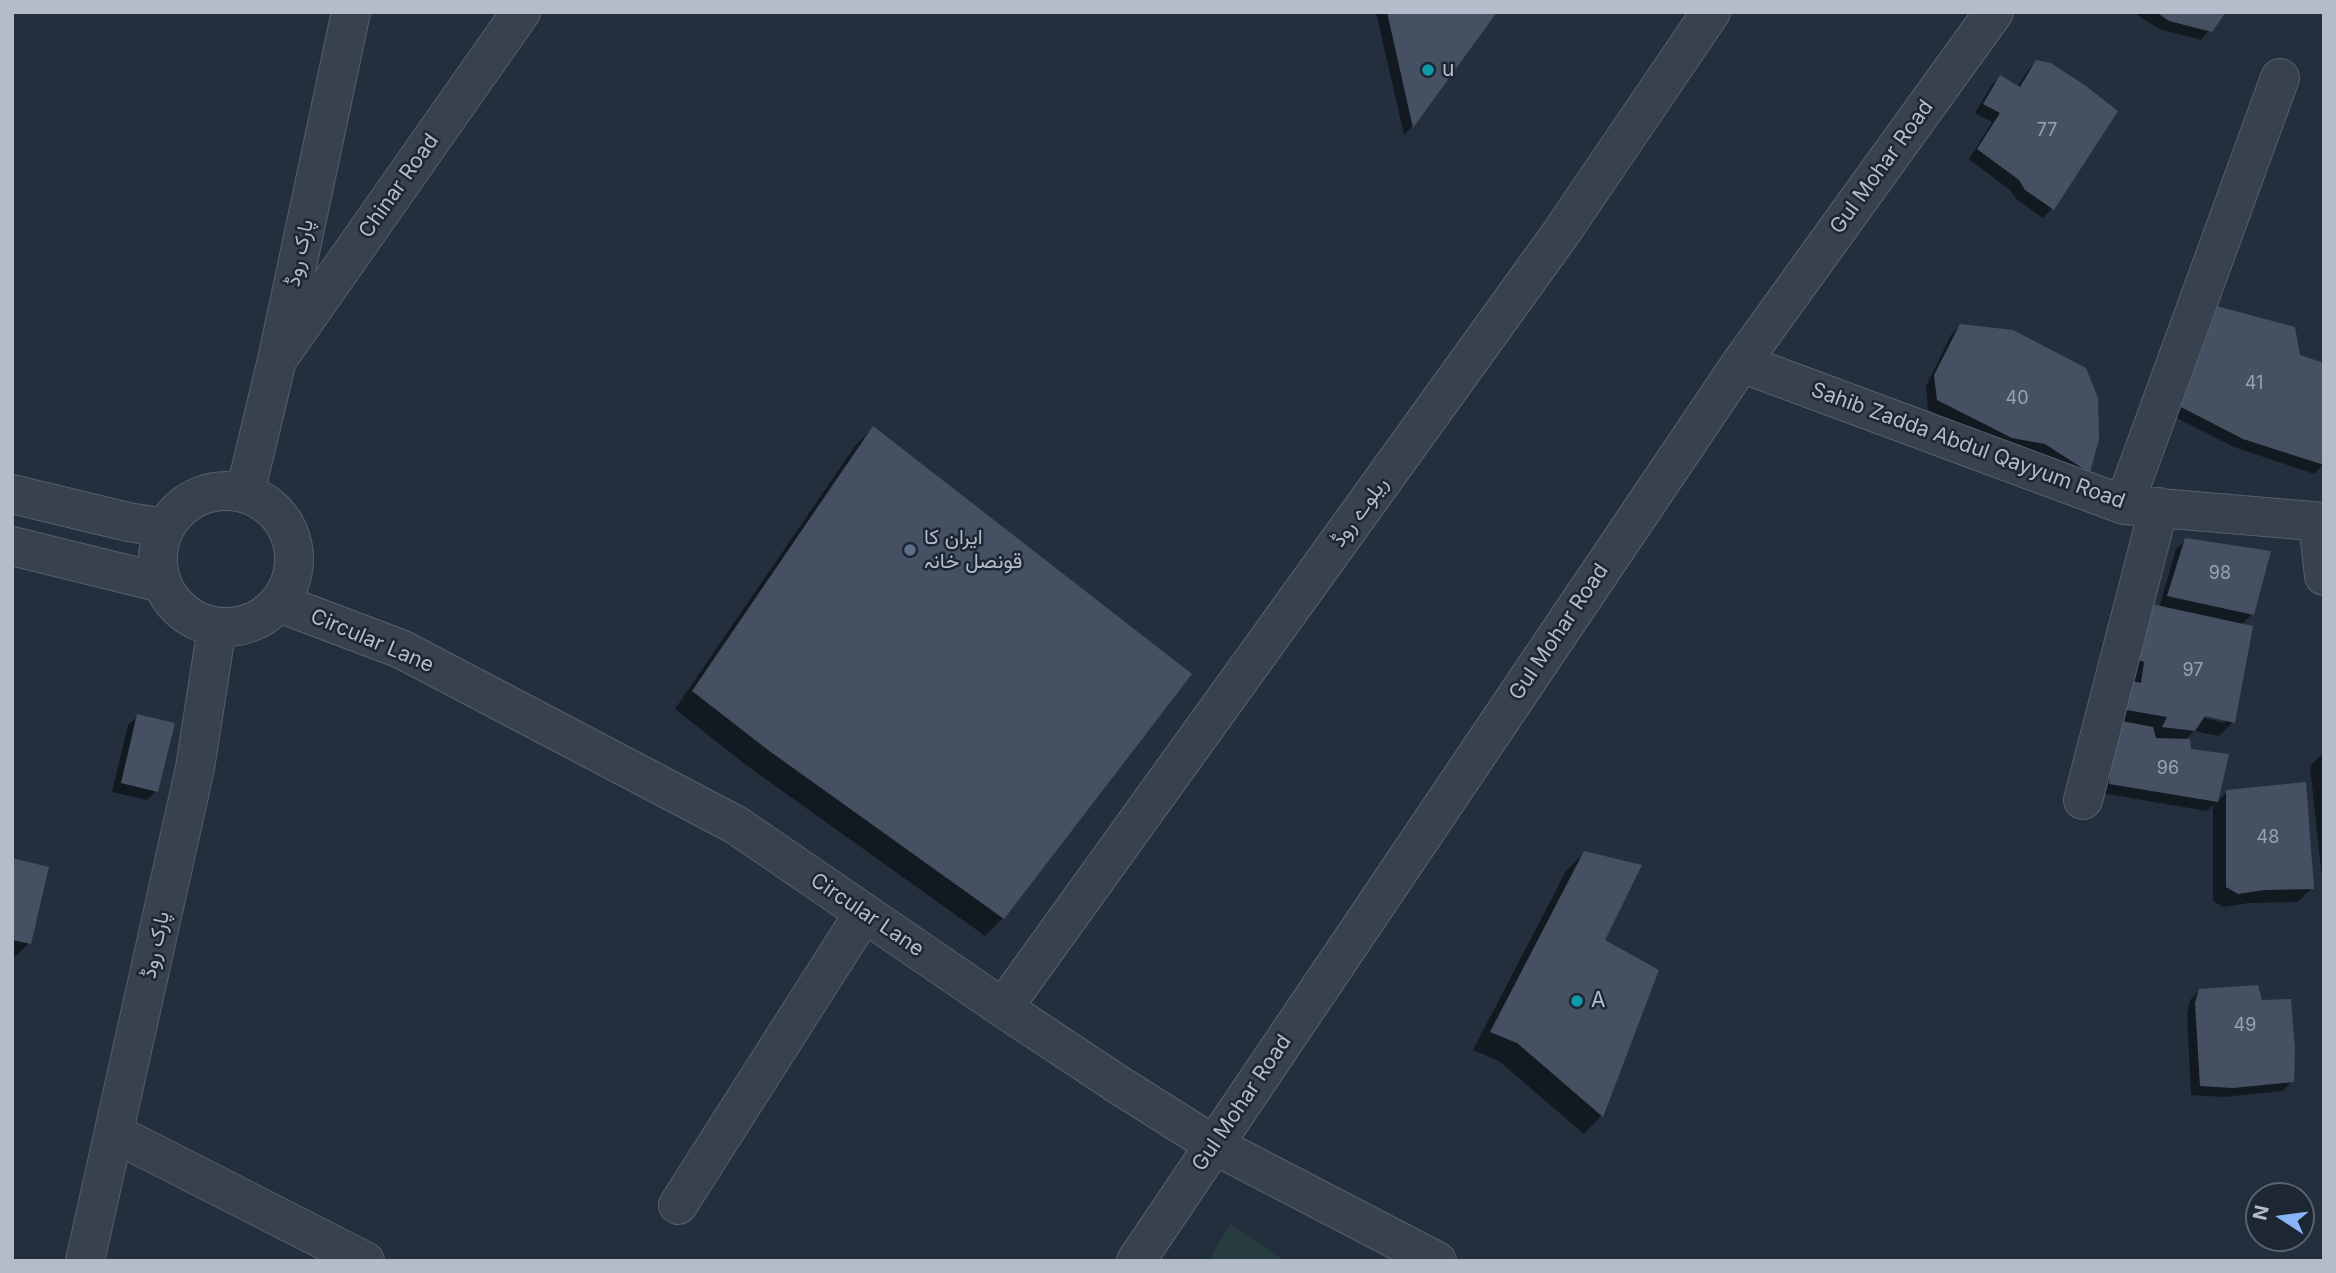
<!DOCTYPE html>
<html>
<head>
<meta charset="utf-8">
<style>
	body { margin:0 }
	#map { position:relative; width:2336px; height:1273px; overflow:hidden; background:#242f3e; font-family:Inter,sans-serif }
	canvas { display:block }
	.frame { position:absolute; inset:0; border:14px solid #b4bcc9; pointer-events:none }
	.north { position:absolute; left:2245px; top:1182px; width:70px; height:70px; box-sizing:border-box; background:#1d2633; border:2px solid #59626f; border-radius:50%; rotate:283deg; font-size:19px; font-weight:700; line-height:28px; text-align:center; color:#b4bcc9 }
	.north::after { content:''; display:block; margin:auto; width:24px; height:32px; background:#8ab4f8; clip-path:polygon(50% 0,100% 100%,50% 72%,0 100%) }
</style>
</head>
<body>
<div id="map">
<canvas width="2336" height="1273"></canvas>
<div class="frame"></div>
<div class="north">N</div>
</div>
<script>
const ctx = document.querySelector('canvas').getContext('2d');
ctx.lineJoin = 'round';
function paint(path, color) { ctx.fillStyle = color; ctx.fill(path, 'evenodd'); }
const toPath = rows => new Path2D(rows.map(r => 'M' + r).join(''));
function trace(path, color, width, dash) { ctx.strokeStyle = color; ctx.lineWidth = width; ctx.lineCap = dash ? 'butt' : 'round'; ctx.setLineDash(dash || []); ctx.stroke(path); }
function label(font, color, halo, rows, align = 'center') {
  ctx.font = font + ' Inter,Vazirmatn,sans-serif'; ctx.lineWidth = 5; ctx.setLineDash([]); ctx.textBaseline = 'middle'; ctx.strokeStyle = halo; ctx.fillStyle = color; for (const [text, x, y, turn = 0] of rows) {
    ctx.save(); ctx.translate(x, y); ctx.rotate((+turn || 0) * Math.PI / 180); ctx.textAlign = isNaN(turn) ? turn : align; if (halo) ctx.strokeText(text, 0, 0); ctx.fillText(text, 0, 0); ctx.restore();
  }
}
paint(toPath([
	[1231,1224,1284,1261,1208,1261]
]), '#263c3f');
paint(toPath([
	[1376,12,1495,12,1412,127,1404,135],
	[2133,12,2224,12,2201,40,2159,29],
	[2036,62,2052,208,2043,218,2016,199,2010,190,1969,159,1992,122,1975,113,1991,86,2000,77,2017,88,2027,71],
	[2209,306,2323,464,2314,474,2234,447,2169,414],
	[1960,326,2089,472,2003,447,1928,410,1926,386,1951,335],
	[873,428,1003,918,985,936,750,768,675,709,855,446],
	[2186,540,2252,614,2241,625,2233,722,2219,736,2194,731,2184,741,2190,751,2226,755,2216,803,2227,792,2312,888,2298,902,2249,903,2223,907,2213,901,2213,805,2207,811,2101,793,2128,660,2159,608,2176,549],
	[2197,713,2225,719,2225,723,2196,716],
	[138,716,156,791,147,800,112,792,128,725],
	[2324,752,2324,886,2323,887,2310,766],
	[1584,853,1603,941,1657,971,1601,1116,1584,1134,1499,1061,1473,1050,1566,871],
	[12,860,29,943,15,957,12,957],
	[2200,990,2292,1081,2283,1091,2223,1097,2191,1095,2187,1013,2190,1000]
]), '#0007');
paint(toPath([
	[1387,12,1497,12,1413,128],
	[2156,12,2226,12,2212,32,2169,21],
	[2036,60,2051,63,2086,86,2118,111,2054,210,2025,190,2019,180,1977,149,2000,113,1983,104,2000,75,2020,87],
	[2209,304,2295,327,2300,355,2324,363,2324,465,2243,439,2177,405],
	[1960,324,2013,330,2086,368,2098,398,2099,439,2090,473,2045,444,2012,438,1937,400,1934,375],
	[873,426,1192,674,1004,919,768,750,692,691],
	[2185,538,2271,551,2254,615,2167,596],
	[2142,602,2253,626,2235,723,2205,716,2195,731,2162,727,2167,717,2115,708,2123,679,2141,683,2144,662,2137,659],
	[137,714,175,723,158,792,121,783],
	[2116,720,2153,727,2156,738,2190,739,2191,749,2229,754,2218,802,2109,784],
	[2306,782,2314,889,2264,890,2238,894,2226,887,2226,790],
	[1584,851,1642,865,1605,940,1659,970,1603,1117,1517,1043,1490,1032],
	[12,858,49,867,31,944,12,940],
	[2258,985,2262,1000,2291,999,2295,1050,2294,1082,2233,1088,2200,1086,2195,1003,2199,989]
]), '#455162');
const minor = toPath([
	[277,360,521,12],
	[1741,363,2124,505,2324,522],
	[2124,505,2280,78],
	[2318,523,2324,576],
	[2083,800,2159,507],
	[1003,1008,1561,233,1711,12],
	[114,1133,365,1261],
	[678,1205,864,913],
	[1136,1261,1741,363,1994,12]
]);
const tertiary = toPath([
	'158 559a68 68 0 1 1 136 0a68 68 0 1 1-136 0Z',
	[245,493,277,360,351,12],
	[12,494,128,522,165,528],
	[12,546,162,583],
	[279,603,401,649,736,825,1003,1008,1119,1085,1214,1145,1437,1261],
	[85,1261,195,768,217,627]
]);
trace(minor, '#565f6c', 40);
trace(tertiary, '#565f6c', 40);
trace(minor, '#38414e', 38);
trace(tertiary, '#38414e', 38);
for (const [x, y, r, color] of [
	[1428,70,7,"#0f9aa8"],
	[910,550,7,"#5c6f8a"],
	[1577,1001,7,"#0f9aa8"]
]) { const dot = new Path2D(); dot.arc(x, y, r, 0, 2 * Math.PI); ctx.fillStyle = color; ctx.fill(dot); trace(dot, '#1d2633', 2.5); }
label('18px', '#98a1af', null, [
	["77",2047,131],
	["41",2254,384],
	["40",2017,399],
	["98",2220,574],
	["97",2193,671],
	["96",2168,769],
	["48",2268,838],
	["49",2245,1026]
]);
label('21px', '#b4bcc9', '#1d2633', [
	["u",1442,70],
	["ایران کا",924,538],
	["قونصل خانہ",924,562],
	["A",1591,1001]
], 'left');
label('21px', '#b4bcc9', '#1d2633', [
	["Gul Mohar Road",1882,167,-54],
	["Chinar Road",399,186,-55],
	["پارک روڈ",300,253,-78],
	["Sahib Zadda Abdul Qayyum Road",1968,446,20],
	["ریلوے روڈ",1360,512,-54],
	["Gul Mohar Road",1559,632,-56],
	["Circular Lane",372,641,23],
	["Circular Lane",867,915,34],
	["پارک روڈ",156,945,-78],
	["Gul Mohar Road",1242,1103,-56]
]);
</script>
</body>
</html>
